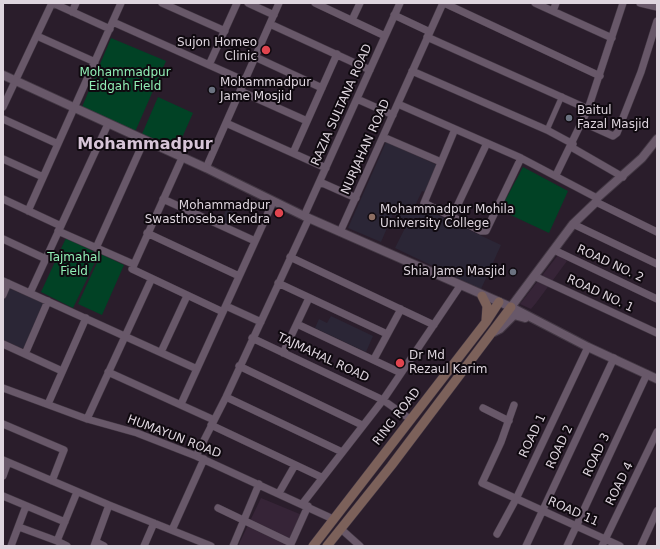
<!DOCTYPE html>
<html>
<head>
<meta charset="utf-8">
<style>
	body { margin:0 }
	#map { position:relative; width:660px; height:549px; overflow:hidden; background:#2a1d2b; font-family:"DejaVu Sans",sans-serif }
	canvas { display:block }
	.frame { position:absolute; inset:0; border:4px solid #ded5de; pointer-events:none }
</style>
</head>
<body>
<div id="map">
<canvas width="660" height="549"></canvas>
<div class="frame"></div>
</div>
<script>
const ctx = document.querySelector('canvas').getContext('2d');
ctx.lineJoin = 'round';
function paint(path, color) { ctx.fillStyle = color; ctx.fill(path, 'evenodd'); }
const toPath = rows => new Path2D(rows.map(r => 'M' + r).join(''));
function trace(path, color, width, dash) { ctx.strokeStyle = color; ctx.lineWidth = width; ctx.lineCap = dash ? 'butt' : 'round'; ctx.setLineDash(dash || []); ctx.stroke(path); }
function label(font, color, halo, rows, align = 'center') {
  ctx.font = font + ' "DejaVu Sans",sans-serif'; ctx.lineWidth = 4; ctx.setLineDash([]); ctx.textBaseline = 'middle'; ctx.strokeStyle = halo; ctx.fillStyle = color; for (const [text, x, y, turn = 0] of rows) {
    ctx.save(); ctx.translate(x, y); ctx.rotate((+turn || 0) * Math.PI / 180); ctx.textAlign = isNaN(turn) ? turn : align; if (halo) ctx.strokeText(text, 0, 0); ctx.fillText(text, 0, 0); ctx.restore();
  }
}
paint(toPath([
	[558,255,567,261,536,303,531,309,520,304],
	[261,498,302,515,289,546,238,546]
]), '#362437');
paint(toPath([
	[386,142,437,165,425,192,422,191,414,208,416,205,501,245,481,289,395,248,408,222,394,215,397,207,386,202,396,207,381,242,348,228],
	[226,209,233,212,228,226,221,223],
	[8,288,44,303,26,350,3,340,3,299],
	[331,316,373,336,366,352,315,328,319,319,327,323]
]), '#2b2636');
paint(toPath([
	[111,38,166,61,135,132,82,107],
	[158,97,193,113,177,149,142,134],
	[523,167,568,191,549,233,500,210],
	[66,238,99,254,73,308,41,292],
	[101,254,124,265,102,315,78,304]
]), '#014225');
const pedestrian = toPath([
	[547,130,562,96]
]);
const minor = toPath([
	[53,3,110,29],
	[162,3,225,31],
	[248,3,274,15],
	[315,3,385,36],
	[444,3,600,76],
	[535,3,612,38],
	[640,3,657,7],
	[553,11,556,3],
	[72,12,76,3],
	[394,15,430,32],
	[352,20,360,3],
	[113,22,245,81],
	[270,24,370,70],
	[37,36,95,62],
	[427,37,588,109],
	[255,57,322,88],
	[209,65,237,3],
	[412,71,547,130,573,144],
	[240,91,307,121],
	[357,99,393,115],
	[398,104,521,158,597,198],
	[3,107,52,3],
	[3,119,58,144],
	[582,122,613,136,617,133,641,72,657,21],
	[226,123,326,168],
	[455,129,424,203,481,231,486,231,521,158],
	[383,137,441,162],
	[571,147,623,177],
	[293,153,337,54],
	[182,158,132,269,223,312],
	[3,159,43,177],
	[206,168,279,3],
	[556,175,588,109,623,3],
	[320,182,356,198],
	[3,199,61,226],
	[163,199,255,241],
	[596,202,657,232],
	[28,211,121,3],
	[304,216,400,3],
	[452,217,487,143],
	[573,224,657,264],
	[58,231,133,264],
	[340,232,443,3],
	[147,233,239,276],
	[3,239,46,259],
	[96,248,144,141],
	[554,250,657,299],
	[290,257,434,325],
	[534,276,657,333],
	[3,281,197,369],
	[278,283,387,334],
	[30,293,108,124],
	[3,295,8,283],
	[226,306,261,322],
	[297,324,401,373],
	[252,338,383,400,410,419],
	[3,344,62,371],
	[161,352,187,296],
	[283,353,309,298],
	[25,354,48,301],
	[374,359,401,309],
	[239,366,362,425],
	[108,372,214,420],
	[3,388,87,419,137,433,196,456,333,519],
	[226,397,342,452],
	[48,404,86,318],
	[181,404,273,202],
	[514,405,501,442,482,483,620,546],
	[483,408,509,421],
	[87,419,151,280],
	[3,424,64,450,52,481],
	[211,425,321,477],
	[196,456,226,397,309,218],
	[3,460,109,505],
	[3,476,8,462],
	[279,493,295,465],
	[3,496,65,522],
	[303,503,383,400,460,286],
	[218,508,291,543],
	[19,527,57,541],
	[341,529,360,546],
	[172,530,204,459],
	[497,534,516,499,588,347],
	[96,542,104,546],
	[11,546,26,506],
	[67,546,57,541,77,492],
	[94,546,109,505,211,546],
	[144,546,154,523],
	[233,546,259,484],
	[290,546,308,506],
	[526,546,614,358],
	[567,546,647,374],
	[602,546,657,432],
	[641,546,657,511]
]);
const tertiary = toPath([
	[3,75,206,168,304,216,511,307,588,347,657,379],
	[511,307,573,224,596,202,597,198,642,158,657,139],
	[494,332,500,329,514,315,525,318]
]);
const secondary = toPath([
	[482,296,487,306,486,321],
	[313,546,486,322,499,302],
	[327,546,391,466,511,307]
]);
trace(pedestrian, '#433844', 6);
trace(minor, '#433844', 8);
trace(tertiary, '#433844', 10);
trace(secondary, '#433844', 10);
trace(pedestrian, '#685869', 5);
trace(minor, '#685869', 7);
trace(tertiary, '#685869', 8);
trace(secondary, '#7c615a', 9);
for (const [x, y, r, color] of [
	[266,50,5,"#e0444e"],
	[212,90,4,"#6b7280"],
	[569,118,4,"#6b7280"],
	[279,213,5,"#e0444e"],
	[372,217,4,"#8d6e63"],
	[513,272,4,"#6b7280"],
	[400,363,5,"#e0444e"]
]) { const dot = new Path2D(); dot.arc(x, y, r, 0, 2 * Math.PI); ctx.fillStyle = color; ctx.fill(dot); trace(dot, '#0f090f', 1.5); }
label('12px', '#ded5de', '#0f090f', [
	["Sujon Homeo",257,43,"right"],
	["Clinic",257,57,"right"],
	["Mohammadpur",220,83],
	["Jame Mosjid",220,97],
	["Baitul",577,111],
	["Fazal Masjid",577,125],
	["Mohammadpur",270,206,"right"],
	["Swasthoseba Kendra",270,220,"right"],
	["Mohammadpur Mohila",380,210],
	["University College",380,224],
	["Shia Jame Masjid",505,272,"right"],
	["Dr Md",409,356],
	["Rezaul Karim",409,370]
], 'left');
label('12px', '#90eeb5', '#0f090f', [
	["Mohammadpur",125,73],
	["Eidgah Field",125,87],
	["Tajmahal",74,258],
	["Field",74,272]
]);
label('12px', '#ded5de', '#0f090f', [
	["RAZIA SULTANA ROAD",342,105,-66],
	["NURJAHAN ROAD",366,147,-66],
	["ROAD NO. 2",610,264,25],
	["ROAD NO. 1",600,294,25],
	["TAJMAHAL ROAD",323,358,25],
	["RING ROAD",397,417,-52],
	["ROAD 1",533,436,-65],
	["HUMAYUN ROAD",174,437,21],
	["ROAD 2",560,447,-65],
	["ROAD 3",597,455,-65],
	["ROAD 4",620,484,-64],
	["ROAD 11",573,512,24]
]);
label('bold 16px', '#d7c5d8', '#0f090f', [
	["Mohammadpur",145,145]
]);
</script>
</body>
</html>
